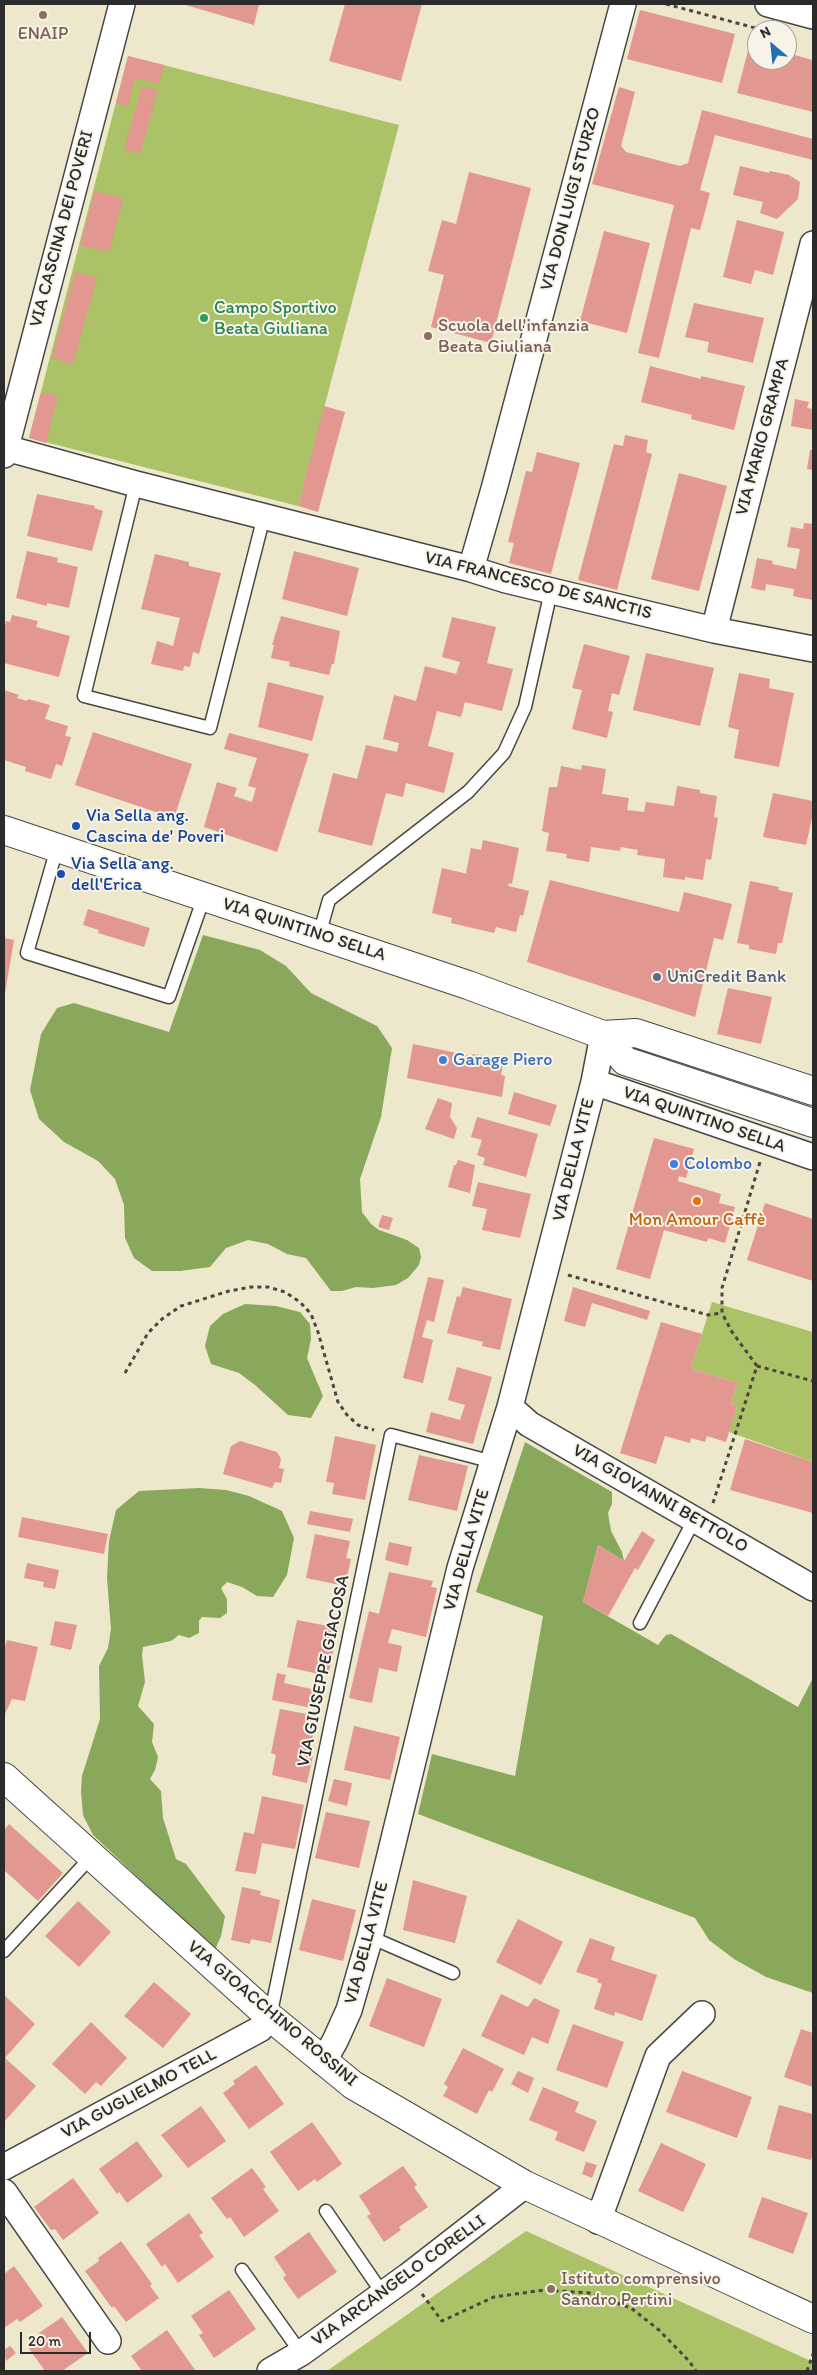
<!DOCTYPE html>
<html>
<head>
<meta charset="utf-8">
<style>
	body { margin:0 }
	#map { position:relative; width:817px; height:2375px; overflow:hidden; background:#ede7cc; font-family:Itim,sans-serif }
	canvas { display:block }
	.frame { position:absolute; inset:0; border:5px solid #2b2b2b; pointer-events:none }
	.north { position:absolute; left:747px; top:20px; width:50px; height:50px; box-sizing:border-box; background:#f7f3e8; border:1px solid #a5a39c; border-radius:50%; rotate:332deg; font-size:14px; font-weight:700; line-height:20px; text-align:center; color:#2b2b2b }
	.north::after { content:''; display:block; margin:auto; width:18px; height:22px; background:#1f6fb2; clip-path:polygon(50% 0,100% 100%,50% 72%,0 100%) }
	.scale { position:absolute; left:20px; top:2332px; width:71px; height:22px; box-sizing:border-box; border:2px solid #2b2b2b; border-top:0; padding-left:6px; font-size:15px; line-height:18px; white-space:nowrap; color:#2b2b2b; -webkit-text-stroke:4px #f7f3e8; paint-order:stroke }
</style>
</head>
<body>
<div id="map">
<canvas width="817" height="2375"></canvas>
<div class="frame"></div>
<div class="north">N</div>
<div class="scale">20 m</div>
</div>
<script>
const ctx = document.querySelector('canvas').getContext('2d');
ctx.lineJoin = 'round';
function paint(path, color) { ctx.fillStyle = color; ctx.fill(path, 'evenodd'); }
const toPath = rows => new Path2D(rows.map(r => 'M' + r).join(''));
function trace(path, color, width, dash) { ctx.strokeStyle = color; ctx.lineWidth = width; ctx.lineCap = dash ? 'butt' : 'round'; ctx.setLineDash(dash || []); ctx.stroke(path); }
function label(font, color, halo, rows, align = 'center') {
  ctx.font = font + ' Itim,sans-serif'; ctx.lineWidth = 4; ctx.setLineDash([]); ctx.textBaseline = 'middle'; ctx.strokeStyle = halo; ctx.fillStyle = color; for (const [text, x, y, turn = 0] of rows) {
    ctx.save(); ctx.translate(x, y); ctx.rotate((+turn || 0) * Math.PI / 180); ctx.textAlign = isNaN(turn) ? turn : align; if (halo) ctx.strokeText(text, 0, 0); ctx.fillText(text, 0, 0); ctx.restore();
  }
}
paint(toPath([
	[128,56,399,125,298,506,29,438],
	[712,1302,813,1332,813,1462,729,1432,737,1406,731,1404,738,1383,691,1369],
	[526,2231,813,2362,813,2371,327,2371]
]), '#acc266');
paint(toPath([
	[203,935,260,950,286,966,311,993,377,1026,392,1048,381,1117,360,1179,362,1212,371,1224,379,1230,407,1240,419,1248,421,1257,419,1265,408,1278,396,1285,373,1288,356,1287,342,1291,331,1291,306,1258,287,1254,268,1244,248,1240,226,1248,210,1267,180,1271,152,1271,134,1258,125,1238,124,1205,115,1179,98,1161,64,1142,39,1119,30,1090,41,1034,57,1008,74,1003,169,1032],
	[245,1304,276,1306,300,1312,310,1324,311,1339,307,1358,323,1396,311,1418,288,1415,255,1385,239,1373,211,1364,205,1346,210,1326,223,1314],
	[525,1442,612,1492,612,1504,608,1513,611,1531,622,1552,624,1561,598,1545,583,1602,658,1645,666,1635,671,1634,798,1707,813,1678,813,1993,766,1977,734,1959,709,1940,695,1918,418,1814,432,1754,515,1776,543,1616,476,1592],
	[199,1488,226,1490,249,1496,282,1511,294,1538,287,1575,273,1597,257,1596,242,1587,227,1582,221,1588,227,1599,227,1613,220,1618,202,1617,199,1621,199,1633,189,1638,179,1635,171,1641,143,1647,142,1655,145,1682,138,1706,154,1724,152,1742,158,1757,155,1770,150,1779,161,1791,163,1818,176,1859,186,1864,225,1916,221,1936,215,1950,93,1835,83,1815,81,1792,82,1776,100,1719,99,1666,108,1648,111,1629,107,1578,109,1541,116,1510,139,1491]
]), '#89a85b');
paint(toPath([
	[182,4,259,4,254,25],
	[345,4,422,4,401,81,329,61],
	[640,10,735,34,722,83,627,59],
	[750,43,757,45,757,60,787,60,787,53,813,60,813,112,737,93],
	[128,56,164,65,159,84,135,78,128,106,116,103],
	[142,86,158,90,140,154,124,149],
	[619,87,635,92,621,146,626,152,680,166,688,163,702,110,813,139,813,160,715,135,700,190,710,193,700,230,691,228,659,358,638,353,674,205,592,184],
	[740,166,769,173,770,171,789,175,800,182,798,199,777,219,760,213,763,202,733,195],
	[469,172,531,188,491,343,431,327,444,275,428,271,442,220,456,224],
	[95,191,123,198,109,252,80,245],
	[737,220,784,232,773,275,755,270,751,284,723,277],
	[604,231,650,243,627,333,580,321],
	[75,272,97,278,73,364,52,358],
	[694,303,764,318,753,363,707,352,709,342,685,337],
	[650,366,701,379,701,376,745,386,734,430,691,419,692,415,641,402],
	[41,392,58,396,46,443,29,438],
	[795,399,809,402,807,408,813,409,813,430,791,426],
	[324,406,345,412,318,512,298,506],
	[625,435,648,440,646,452,652,454,617,590,578,580,614,444,623,446],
	[810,450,813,450,813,470,807,469],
	[537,452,580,463,551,574,509,563,514,543,508,542,526,471,532,472],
	[679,473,727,486,699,591,651,579],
	[37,494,95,506,94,508,103,511,92,551,27,536],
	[804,523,813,524,813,600,793,596,794,589,766,584,765,591,751,588,757,558,773,561,772,564,796,569,800,549,787,547,791,527,803,529],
	[27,551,58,558,57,562,78,567,69,608,47,603,47,606,16,598],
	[294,551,359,568,347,616,282,599],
	[155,554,189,562,189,566,221,573,199,654,193,652,190,667,184,666,183,671,151,664,157,641,173,646,180,618,141,609],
	[12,615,38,621,36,627,70,636,59,677,4,663,4,631,6,621,10,622],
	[281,616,340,631,334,664,332,664,329,675,289,666,290,662,271,658,274,645,272,645],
	[452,617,496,627,487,663,513,669,502,711,465,702,461,717,437,711,428,746,454,753,444,793,406,783,403,797,386,793,372,846,318,832,333,773,357,779,366,745,397,752,399,743,383,739,394,695,416,701,425,666,456,674,460,662,442,657],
	[584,644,630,656,619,695,612,693,608,711,613,712,607,738,572,729,582,690,572,688],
	[646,653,714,668,700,726,633,710],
	[739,673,770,679,769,688,794,693,779,767,734,758,739,730,728,727],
	[268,682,324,696,312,741,258,727],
	[4,690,19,695,17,698,27,701,28,699,50,705,45,719,68,726,65,736,71,737,62,766,56,764,51,779,25,771,26,767,4,760],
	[93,732,192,764,174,818,75,785],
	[229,733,309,754,277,852,204,827,217,782,237,788,234,796,252,802,256,788,248,786,257,758,224,749],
	[582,765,606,769,602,794,629,798,627,810,644,812,646,802,674,806,677,786,700,790,700,793,717,796,714,817,718,818,711,860,706,859,703,880,685,877,685,880,663,877,665,859,637,855,638,850,621,847,620,851,591,847,589,862,566,858,567,854,546,851,549,833,542,831,549,787,557,787,561,766,581,770],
	[773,793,813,801,813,814,806,845,763,837],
	[483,840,519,848,512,884,509,883,508,886,529,891,523,916,520,915,516,932,496,927,494,933,451,923,452,918,432,913,442,868,468,874,466,872,471,848,481,850],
	[550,880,679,912,684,892,732,904,723,940,714,938,695,1017,527,962],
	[750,881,779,887,778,890,793,893,782,943,778,943,776,954,749,949,749,945,737,943],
	[88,909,150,928,144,947,98,933,99,930,83,925],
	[4,938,14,940,5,993,4,993],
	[728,988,772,997,761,1044,717,1034],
	[413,1044,472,1056,473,1054,504,1059,501,1075,505,1076,502,1097,407,1078],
	[514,1092,557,1105,550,1126,508,1114],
	[438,1098,452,1103,450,1117,457,1128,454,1139,425,1129],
	[477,1117,538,1134,526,1177,483,1165,485,1158,477,1155,482,1140,471,1137],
	[654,1138,694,1149,686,1178,679,1176,678,1181,721,1194,719,1203,735,1207,725,1243,708,1238,707,1242,664,1230,650,1279,616,1269],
	[458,1160,475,1165,470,1193,448,1187,454,1165,456,1165],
	[478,1182,531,1194,520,1238,482,1230,487,1209,472,1206],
	[765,1203,813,1219,813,1281,747,1260],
	[382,1215,393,1218,389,1230,378,1227],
	[428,1277,444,1280,434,1322,427,1320,422,1337,433,1340,423,1383,403,1378],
	[463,1287,512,1299,500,1350,482,1346,483,1342,447,1333,457,1296,460,1297],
	[573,1287,650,1311,647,1320,592,1303,585,1327,564,1321],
	[661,1322,702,1334,691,1369,738,1383,731,1404,737,1406,726,1442,707,1436,705,1442,691,1438,690,1443,665,1436,656,1464,620,1453],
	[457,1367,492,1377,473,1444,426,1432,431,1412,460,1420,465,1405,448,1400],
	[335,1436,376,1445,365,1500,332,1494,334,1483,326,1482],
	[745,1439,813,1462,813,1513,730,1490],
	[240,1441,277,1452,281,1459,279,1468,284,1469,281,1483,275,1482,272,1488,223,1474,231,1446],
	[419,1455,468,1466,457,1511,408,1500],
	[310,1511,353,1519,350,1532,307,1524],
	[22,1517,108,1534,104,1554,18,1537],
	[642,1531,655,1540,638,1570,635,1568,608,1616,583,1602,598,1545,624,1561],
	[315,1534,350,1541,346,1558,351,1559,345,1586,306,1578],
	[389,1542,412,1547,408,1566,385,1560],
	[27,1563,59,1570,55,1589,43,1587,44,1582,24,1578],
	[389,1572,433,1581,431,1587,437,1588,426,1637,392,1629,388,1643,402,1646,397,1672,379,1668,372,1703,349,1698,369,1611,379,1614],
	[297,1620,338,1628,328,1676,287,1667],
	[55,1621,77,1625,71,1650,50,1645],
	[7,1640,38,1647,25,1701,12,1699,4,1716,4,1649],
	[277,1673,286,1675,284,1683,316,1690,312,1708,272,1700],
	[280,1709,317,1716,309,1756,313,1756,307,1783,272,1775,276,1755,271,1753],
	[354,1726,400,1737,390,1780,344,1770],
	[334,1779,352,1783,347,1806,328,1801],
	[262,1796,304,1805,295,1849,262,1843,256,1874,235,1871,244,1832,254,1834],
	[326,1812,370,1821,359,1868,315,1858],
	[9,1824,63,1873,38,1901,4,1870,4,1830],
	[413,1880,467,1896,455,1943,403,1930],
	[242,1887,261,1891,260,1895,280,1900,271,1943,251,1939,250,1944,231,1940],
	[312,1899,356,1910,343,1961,299,1950],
	[78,1901,111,1932,79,1967,45,1936],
	[518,1919,563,1942,541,1985,496,1962],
	[590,1938,615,1947,611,1960,657,1975,642,2021,615,2012,614,2016,594,2009,602,1984,597,1982,598,1979,576,1972],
	[387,1978,442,1999,424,2047,369,2026],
	[154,1982,191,2014,163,2048,124,2016],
	[501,1994,528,2007,534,1998,560,2010,548,2044,532,2037,524,2055,481,2036],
	[4,1995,35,2024,5,2058,36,2086,4,2122],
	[91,2022,127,2058,101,2086,96,2082,85,2094,52,2064],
	[573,2024,624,2042,607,2088,556,2070],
	[801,2029,813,2033,813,2087,784,2077],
	[463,2048,504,2069,492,2092,489,2090,477,2114,443,2096,448,2087,444,2084],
	[256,2065,284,2104,249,2129,223,2093,235,2084,233,2081],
	[518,2071,534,2078,528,2093,511,2084],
	[682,2071,752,2097,737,2138,666,2112],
	[543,2087,579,2102,575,2112,597,2121,584,2152,555,2140,558,2132,529,2120],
	[779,2105,813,2114,813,2151,811,2160,767,2149],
	[201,2106,226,2141,188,2168,161,2135],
	[312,2122,342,2164,317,2182,315,2179,298,2191,270,2152],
	[137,2141,163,2176,127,2203,119,2192,117,2194,99,2169],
	[661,2143,706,2164,683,2212,638,2191],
	[586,2162,597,2165,592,2178,582,2174],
	[403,2166,417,2185,414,2187,428,2207,399,2227,401,2230,384,2242,367,2216,371,2214,359,2196],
	[252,2168,266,2187,263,2189,279,2211,244,2237,230,2217,227,2219,211,2198],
	[73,2178,99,2213,63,2240,55,2229,51,2230,34,2207],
	[762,2197,808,2213,793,2254,748,2237],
	[189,2213,203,2233,199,2235,214,2257,178,2283,165,2264,162,2267,146,2244],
	[309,2232,337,2272,298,2299,283,2278,286,2275,274,2257],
	[121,2241,152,2284,150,2286,159,2298,126,2322,114,2306,112,2308,85,2271,99,2261,98,2258],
	[14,2266,43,2306,20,2322,17,2319,4,2328,4,2274],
	[229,2290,256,2329,214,2358,199,2335,203,2333,191,2316],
	[62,2317,88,2353,62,2371,45,2371,27,2346,41,2336,39,2333],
	[167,2330,195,2370,193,2371,142,2371,131,2356],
	[10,2346,16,2353,6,2361,4,2350]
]), '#e29791');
const service = toPath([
	[136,484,84,696,210,728,264,516],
	[57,848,27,953,169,997,204,897],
	[319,935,329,900,468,792,504,753,525,707,551,591],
	[640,1623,695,1518],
	[370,1937,453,1973],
	[4,1951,92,1856],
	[270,2017,391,1435,493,1462],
	[326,2211,383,2294],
	[242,2270,301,2353]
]);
const minor = toPath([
	[768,4,813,16],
	[6,448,136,484,471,569,506,580,714,630,813,649],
	[4,455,122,4],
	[471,569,494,489,623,4],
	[714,630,813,244],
	[594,1082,813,1157],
	[510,1407,529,1424,813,1588],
	[323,2062,335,2041,349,2010,370,1937,460,1568,510,1407,594,1082,603,1035],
	[4,2167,260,2029,270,2017],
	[4,2192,108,2341],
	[598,2221,658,2056,702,2014],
	[270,2371,301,2353,408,2276,525,2185]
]);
const tertiary = toPath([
	[4,830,468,985,603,1035,636,1033,813,1091],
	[603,1035,625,1061,813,1123],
	[4,1777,270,2017,353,2085,525,2185,813,2319]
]);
trace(service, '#484743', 15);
trace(minor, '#484743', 28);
trace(tertiary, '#484743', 30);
trace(toPath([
	[666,4,759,29],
	[568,1275,708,1315,722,1313],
	[757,1366,813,1381],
	[125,1373,148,1333,162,1319,181,1306,229,1291,251,1287,268,1287,285,1292,300,1302,311,1314,318,1332,338,1402,347,1415,358,1425,374,1430],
	[713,1503,757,1366,732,1332,722,1313,722,1288,760,1162],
	[422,2294,442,2321,494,2297,544,2290,589,2293,631,2308,659,2330,689,2361,696,2371],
	[807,2371,813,2354]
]), '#484743', 3, [4, 4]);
trace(service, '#fff', 12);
trace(minor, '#fff', 25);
trace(tertiary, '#fff', 28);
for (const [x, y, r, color] of [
	[43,15,5,"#8d6e63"],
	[204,318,5,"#2e9e5b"],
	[428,336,5,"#8d6e63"],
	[76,826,5,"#1a4fb4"],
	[61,874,5,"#1a4fb4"],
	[657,977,5,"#5c6f8a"],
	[443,1060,5,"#3f7fe0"],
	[674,1164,5,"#3f7fe0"],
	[697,1201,5,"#e8710a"],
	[551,2289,5,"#8d6e63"]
]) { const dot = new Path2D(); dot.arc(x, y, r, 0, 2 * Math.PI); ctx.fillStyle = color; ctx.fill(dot); trace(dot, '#f7f3e8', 2); }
label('18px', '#785e54', '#f7f3e8', [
	["ENAIP",43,34,"center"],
	["Scuola dell'infanzia",438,326],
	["Beata Giuliana",438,347],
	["Istituto comprensivo",561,2279],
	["Sandro Pertini",561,2300]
], 'left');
label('18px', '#2b2b2b', '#f7f3e8', [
	["VIA DON LUIGI STURZO",571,199,-75],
	["VIA CASCINA DEI POVERI",62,229,-75],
	["VIA MARIO GRAMPA",763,437,-75],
	["VIA FRANCESCO DE SANCTIS",538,586,14],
	["VIA QUINTINO SELLA",304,930,18],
	["VIA QUINTINO SELLA",704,1120,19],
	["VIA DELLA VITE",574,1160,-76],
	["VIA GIOVANNI BETTOLO",660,1499,30],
	["VIA DELLA VITE",467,1550,-74],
	["VIA GIUSEPPE GIACOSA",324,1671,-78],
	["VIA DELLA VITE",367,1943,-75],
	["VIA GIOACCHINO ROSSINI",272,2014,40],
	["VIA GUGLIELMO TELL",139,2094,-28],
	["VIA ARCANGELO CORELLI",399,2281,-36]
]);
label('18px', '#27864d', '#f7f3e8', [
	["Campo Sportivo",214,308],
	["Beata Giuliana",214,329]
], 'left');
label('18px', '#164399', '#f7f3e8', [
	["Via Sella ang.",86,816],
	["Cascina de' Poveri",86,837],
	["Via Sella ang.",71,864],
	["dell'Erica",71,885]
], 'left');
label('18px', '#4e5e75', '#f7f3e8', [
	["UniCredit Bank",667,977]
], 'left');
label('18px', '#366cbe', '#f7f3e8', [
	["Garage Piero",453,1060],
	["Colombo",684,1164]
], 'left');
label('18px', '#c56008', '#f7f3e8', [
	["Mon Amour Caffè",697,1220]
]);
</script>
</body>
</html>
